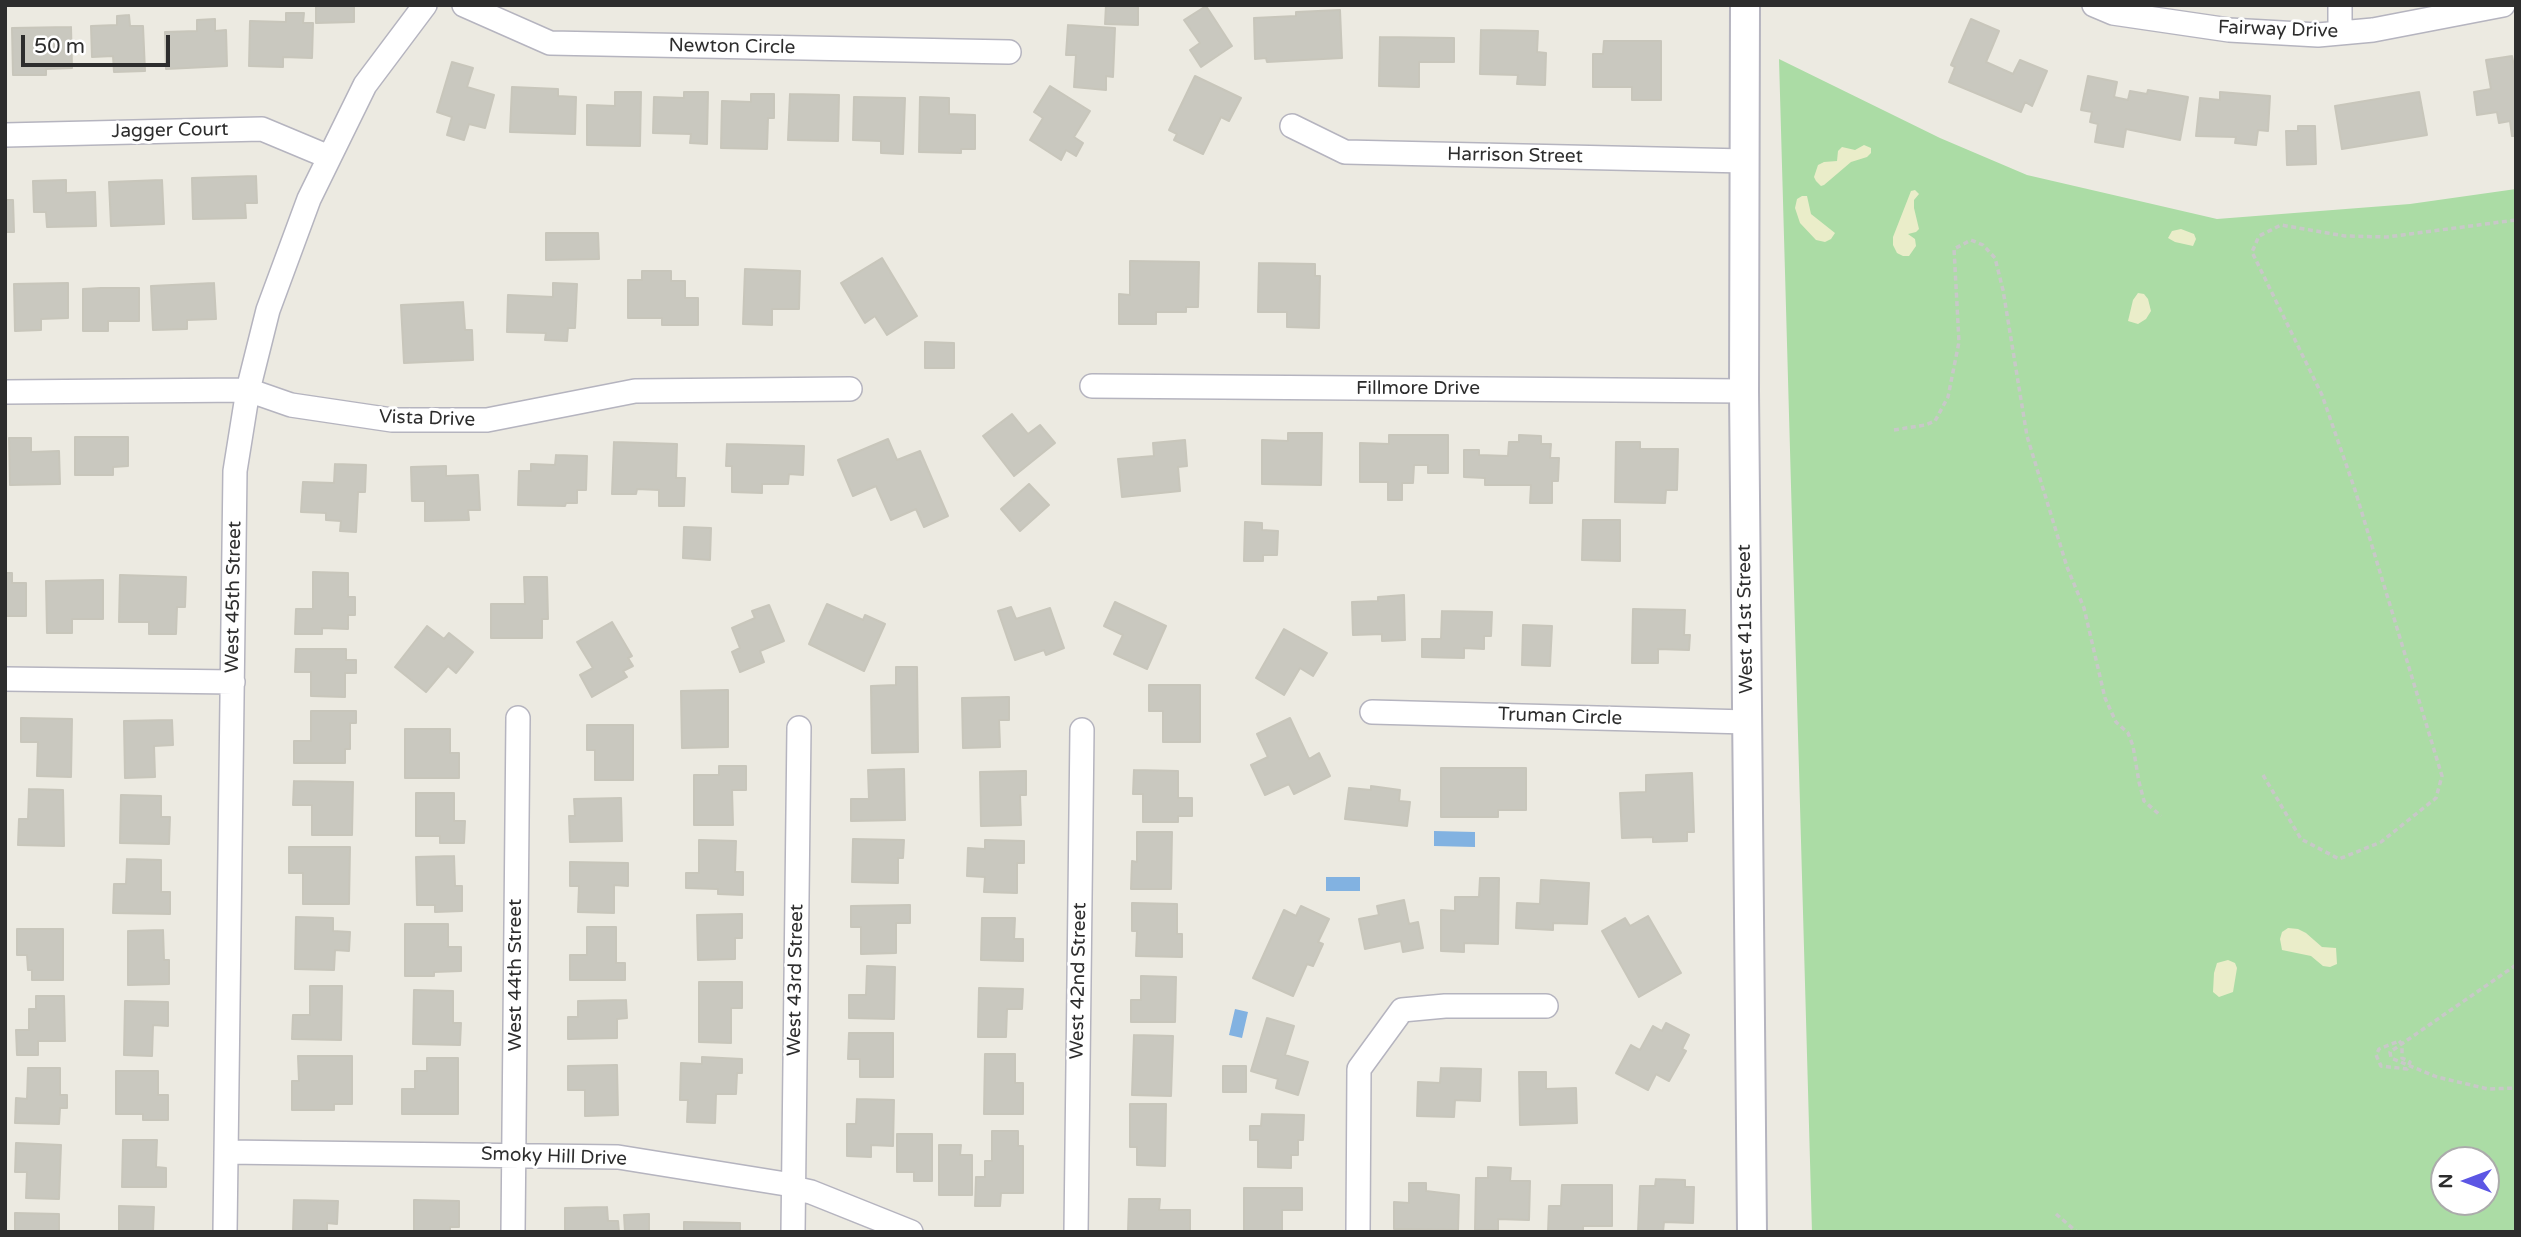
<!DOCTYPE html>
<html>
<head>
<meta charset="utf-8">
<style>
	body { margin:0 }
	#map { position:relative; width:2521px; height:1237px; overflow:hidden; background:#eceae1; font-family:"Varela Round",sans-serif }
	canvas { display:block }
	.frame { position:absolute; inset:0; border:7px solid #2d2d2d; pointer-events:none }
	.north { position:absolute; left:2430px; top:1146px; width:70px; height:70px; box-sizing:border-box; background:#fff; border:2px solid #ababab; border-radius:50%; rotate:270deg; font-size:19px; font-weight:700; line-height:28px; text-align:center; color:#2d2d2d }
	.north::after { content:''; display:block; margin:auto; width:24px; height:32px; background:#5c56e4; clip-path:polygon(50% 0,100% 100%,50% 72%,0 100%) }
	.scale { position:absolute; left:21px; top:35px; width:149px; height:32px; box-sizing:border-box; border:4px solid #2d2d2d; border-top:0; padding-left:9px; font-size:21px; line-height:24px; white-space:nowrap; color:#2d2d2d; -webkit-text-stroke:5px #fff; paint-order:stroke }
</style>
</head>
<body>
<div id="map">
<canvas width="2521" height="1237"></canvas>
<div class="frame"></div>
<div class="north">N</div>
<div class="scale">50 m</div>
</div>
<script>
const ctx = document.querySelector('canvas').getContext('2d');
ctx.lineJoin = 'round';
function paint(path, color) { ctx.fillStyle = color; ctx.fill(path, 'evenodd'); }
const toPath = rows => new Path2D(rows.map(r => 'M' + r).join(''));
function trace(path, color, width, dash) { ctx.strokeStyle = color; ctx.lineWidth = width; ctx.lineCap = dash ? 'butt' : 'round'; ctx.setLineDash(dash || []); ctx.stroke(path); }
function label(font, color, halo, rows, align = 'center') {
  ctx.font = font + ' "Varela Round",sans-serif'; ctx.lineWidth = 6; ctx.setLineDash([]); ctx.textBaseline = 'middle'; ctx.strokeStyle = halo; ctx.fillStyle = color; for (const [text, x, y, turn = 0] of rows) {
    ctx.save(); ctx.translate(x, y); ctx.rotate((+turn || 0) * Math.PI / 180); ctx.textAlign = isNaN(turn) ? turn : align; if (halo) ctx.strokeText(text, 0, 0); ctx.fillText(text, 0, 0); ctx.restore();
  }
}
paint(toPath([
	[1779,59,1940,138,2027,175,2217,219,2410,204,2516,189,2516,1232,1812,1232],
	[2444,1160,2486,1160,2486,1202,2444,1202]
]), '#abdca5');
paint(toPath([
	[1864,145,1871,148,1871,153,1867,157,1851,162,1824,185,1821,186,1816,181,1814,177,1818,165,1824,162,1837,161,1838,151,1842,147,1855,150],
	[1915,190,1919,194,1914,200,1914,208,1919,229,1916,232,1908,234,1915,239,1916,246,1909,256,1903,256,1897,253,1893,245,1893,237,1911,191],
	[1802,196,1807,196,1811,214,1835,233,1831,239,1825,242,1816,240,1800,223,1795,208,1797,199],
	[2181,229,2194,234,2196,239,2193,246,2175,242,2168,238,2172,231],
	[2138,293,2144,294,2148,299,2151,311,2146,319,2138,324,2128,321,2133,300],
	[2288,928,2298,929,2306,933,2322,947,2336,948,2337,964,2330,967,2323,966,2311,956,2282,950,2280,939,2282,932],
	[2228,960,2235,963,2237,968,2233,992,2219,997,2213,992,2214,973,2217,963]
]), '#eaedc9');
paint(toPath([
	[1434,831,1475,832,1475,847,1434,846],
	[1326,877,1360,877,1360,891,1326,891],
	[1235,1009,1248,1012,1242,1038,1229,1035]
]), '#82b2e1');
const building = toPath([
	[316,5,354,5,354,22,316,23,316,5],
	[1106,5,1138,5,1138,25,1105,24,1106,5],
	[1206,6,1232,46,1201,67,1190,50,1200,43,1184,20,1206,6],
	[1340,10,1342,58,1267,62,1266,58,1255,59,1254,18,1296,16,1296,12,1340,10],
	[286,13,304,13,303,23,313,23,312,58,283,57,283,67,249,66,250,21,286,22,286,13],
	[129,15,130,26,143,26,145,71,114,72,113,56,92,57,91,26,117,25,117,16,129,15],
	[215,19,215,31,226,30,227,66,166,69,165,32,197,31,197,20,215,19],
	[1971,19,1999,31,1986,62,2013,74,2020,60,2047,71,2032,106,2025,102,2021,112,1949,82,1955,67,1951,65,1971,19],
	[1068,25,1115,28,1113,77,1106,76,1106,90,1074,87,1076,55,1066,55,1068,25],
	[71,27,72,68,46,69,46,75,13,75,12,28,71,27],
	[1481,30,1538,31,1537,52,1546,53,1545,85,1517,84,1518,75,1480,74,1481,30],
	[1380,37,1454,38,1454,62,1419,62,1419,87,1379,86,1380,37],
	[1604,41,1661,41,1661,100,1632,100,1632,87,1593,87,1593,54,1603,54,1604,41],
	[2512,56,2516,76,2516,136,2512,136,2510,121,2499,123,2497,112,2477,115,2474,92,2491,89,2486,60,2512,56],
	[452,62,473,68,467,87,494,95,485,128,469,124,464,140,447,135,452,117,437,112,452,62],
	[1195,76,1241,98,1229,121,1221,117,1203,154,1174,140,1177,134,1169,130,1195,76],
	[2088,76,2117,82,2114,97,2128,100,2130,91,2147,94,2148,90,2188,97,2180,140,2126,129,2123,147,2095,142,2098,124,2090,122,2092,112,2081,110,2088,76],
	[1050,86,1090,111,1074,137,1083,143,1076,156,1066,150,1061,160,1030,140,1043,118,1034,112,1050,86],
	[512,87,558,89,558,96,576,97,575,134,510,132,512,87],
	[615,92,641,92,640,146,587,145,587,105,615,106,615,92],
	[684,92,708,92,707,144,690,143,691,134,653,133,654,97,684,98,684,92],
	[2220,92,2270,96,2268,131,2258,130,2256,145,2235,143,2236,137,2196,136,2200,98,2220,100,2220,92],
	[2419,92,2427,135,2342,149,2335,106,2419,92],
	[751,94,774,94,774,118,768,118,767,149,721,148,722,101,751,102,751,94],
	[790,94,839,95,838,141,788,140,790,94],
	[854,97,905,98,903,154,881,153,881,141,853,140,854,97],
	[920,97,949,98,949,114,975,115,975,149,961,149,961,153,919,152,920,97],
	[2298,126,2315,126,2316,164,2287,165,2286,131,2298,131,2298,126],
	[256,176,257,203,245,203,246,218,193,219,192,178,256,176],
	[66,180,66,193,95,192,96,226,47,227,46,212,34,212,33,181,66,180],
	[162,180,164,224,111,226,109,182,162,180],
	[5,200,13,200,14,232,5,232,5,200],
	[546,233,598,233,599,259,546,260,546,233],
	[882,258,917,316,887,335,875,316,865,323,841,283,882,258],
	[1130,261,1199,262,1198,307,1186,307,1186,312,1156,312,1156,324,1119,324,1119,294,1130,295,1130,261],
	[1259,263,1315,264,1315,276,1320,276,1319,328,1287,327,1287,312,1258,312,1259,263],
	[745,269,800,271,799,309,772,309,772,325,743,324,745,269],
	[642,271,671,271,671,281,685,281,685,298,698,298,698,325,662,325,662,318,628,318,628,280,642,280,642,271],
	[68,283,68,318,41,319,41,330,15,331,14,284,68,283],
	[214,283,216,319,187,320,187,329,153,330,151,286,214,283],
	[553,283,577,284,575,328,568,328,567,341,545,340,546,333,507,332,508,295,553,297,553,283],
	[101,288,139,288,139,321,108,321,108,331,83,331,83,289,101,288],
	[463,302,465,330,472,330,473,360,404,363,401,305,463,302],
	[925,342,954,343,954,368,925,368,925,342],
	[1012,414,1028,434,1040,425,1055,443,1014,476,983,436,1012,414],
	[1288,433,1322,433,1321,485,1262,484,1262,440,1288,441,1288,433],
	[1389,435,1448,435,1448,473,1428,473,1428,465,1414,465,1413,483,1402,483,1402,500,1388,500,1388,482,1360,482,1360,443,1389,444,1389,435],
	[1519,435,1541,436,1541,444,1551,444,1550,458,1559,458,1558,481,1552,481,1552,503,1530,503,1531,485,1485,485,1485,478,1464,477,1464,450,1479,450,1479,455,1508,456,1509,442,1519,442,1519,435],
	[75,437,128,437,128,466,113,467,113,475,75,475,75,437],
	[9,438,31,438,31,452,59,451,60,484,10,485,9,438],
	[888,439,897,460,920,451,948,516,924,527,916,509,891,520,876,486,853,496,838,460,888,439],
	[1185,440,1187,466,1178,467,1180,491,1122,497,1118,459,1154,456,1153,443,1185,440],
	[614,442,677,444,676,478,685,478,684,506,659,506,659,490,637,489,636,494,612,494,614,442],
	[1616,442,1640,442,1640,449,1678,449,1677,490,1666,490,1665,503,1615,502,1616,442],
	[727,444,804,446,803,475,789,474,788,484,762,484,762,493,732,492,732,466,726,466,727,444],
	[556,455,587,456,586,490,577,490,577,503,566,503,565,506,518,505,519,471,531,471,531,464,555,465,556,455],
	[335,464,366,465,365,492,358,492,356,532,340,531,341,521,326,520,326,513,301,512,303,482,334,483,335,464],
	[446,466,446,476,478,475,480,510,468,510,469,520,425,521,425,501,412,501,411,467,446,466],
	[1029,484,1049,505,1020,531,1001,509,1029,484],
	[1583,520,1620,520,1620,561,1582,560,1583,520],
	[1245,522,1262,523,1262,530,1278,531,1277,555,1263,555,1263,561,1244,561,1245,522],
	[684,527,711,528,710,560,683,558,684,527],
	[313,572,348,573,348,597,355,597,355,615,348,615,348,629,322,628,322,634,295,634,296,609,313,609,313,572],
	[5,573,12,573,12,583,26,583,26,616,5,616,5,573],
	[120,575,186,577,185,607,177,607,176,634,149,634,149,622,119,622,120,575],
	[524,577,547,577,548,619,542,619,542,638,491,638,491,604,525,604,524,577],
	[103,580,103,619,72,619,72,633,47,633,46,581,103,580],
	[1404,595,1405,640,1382,641,1382,634,1353,635,1352,602,1378,601,1378,597,1404,595],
	[1115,602,1166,626,1147,669,1114,654,1123,635,1104,626,1115,602],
	[827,604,863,620,865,615,885,624,864,671,809,644,827,604],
	[769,605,784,641,760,651,764,662,740,672,732,652,740,648,732,628,755,618,752,611,769,605],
	[1011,607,1016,619,1050,608,1064,648,1046,655,1044,650,1015,660,998,611,1011,607],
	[1633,609,1685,610,1684,635,1690,635,1689,650,1658,649,1658,663,1632,663,1633,609],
	[1442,611,1492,612,1491,636,1484,636,1484,649,1464,648,1464,658,1422,657,1422,639,1441,639,1442,611],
	[612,622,632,656,628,658,633,666,623,671,627,677,592,697,580,675,593,668,577,642,612,622],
	[1523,625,1552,626,1550,666,1522,665,1523,625],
	[427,626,444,639,449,633,473,652,456,673,448,666,426,692,395,667,427,626],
	[1284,629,1327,653,1313,676,1300,668,1284,695,1256,678,1284,629],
	[296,649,346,649,346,660,356,660,356,673,345,673,345,697,311,696,311,672,295,672,296,649],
	[896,667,917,667,918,752,872,753,871,686,896,685,896,667],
	[1149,685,1200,685,1200,742,1163,742,1163,711,1149,711,1149,685],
	[728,690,728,747,682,748,681,691,728,690],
	[1009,697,1009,720,999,720,1000,747,963,748,962,698,1009,697],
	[311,711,356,711,356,723,350,723,350,749,345,749,345,763,294,763,294,741,311,741,311,711],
	[21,718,72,719,71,777,37,776,38,742,21,742,21,718],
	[1290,718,1309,759,1319,753,1330,776,1294,794,1289,784,1265,795,1251,765,1268,757,1257,734,1290,718],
	[172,720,173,745,154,746,155,777,125,778,124,721,172,720],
	[587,725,633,725,633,780,595,780,595,750,587,750,587,725],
	[405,729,450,729,450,753,459,753,459,778,405,778,405,729],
	[719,766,746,766,746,790,732,790,733,825,694,825,694,775,719,775,719,766],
	[1441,768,1526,768,1526,810,1498,810,1498,817,1441,817,1441,768],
	[904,769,905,820,851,821,851,799,869,799,868,770,904,769],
	[1134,770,1178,771,1178,798,1192,798,1192,816,1178,816,1178,822,1143,822,1143,794,1133,794,1134,770],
	[1026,771,1026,795,1020,795,1021,825,981,826,980,772,1026,771],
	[1692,773,1694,832,1687,832,1687,841,1653,842,1653,837,1622,838,1620,793,1646,792,1646,775,1692,773],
	[294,781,353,782,352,835,312,835,312,805,293,805,294,781],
	[1371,786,1400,790,1399,801,1410,802,1407,826,1345,819,1349,788,1371,790,1371,786],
	[29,789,63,790,64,846,18,845,19,819,28,819,29,789],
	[416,793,454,793,454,821,465,821,464,843,440,843,440,836,416,836,416,793],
	[121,795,161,796,161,817,170,817,169,844,120,843,121,795],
	[621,798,622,841,570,842,569,816,575,816,574,799,621,798],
	[1137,832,1172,832,1171,889,1131,889,1132,861,1137,862,1137,832],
	[853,839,904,840,903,858,898,858,898,883,852,882,853,839],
	[699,840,736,841,735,872,743,872,743,895,718,894,718,889,686,888,686,873,699,873,699,840],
	[985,840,1024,841,1024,863,1017,863,1017,893,984,892,985,877,967,876,968,848,985,849,985,840],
	[289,847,350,847,349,904,303,904,303,873,289,873,289,847],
	[454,856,455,886,462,886,462,911,435,912,435,905,417,905,416,857,454,856],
	[127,859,161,860,161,892,170,892,170,914,113,913,114,884,126,884,127,859],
	[570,862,628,863,628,886,614,885,614,913,578,912,579,886,570,886,570,862],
	[1480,878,1499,878,1498,944,1464,943,1464,952,1441,951,1441,910,1455,911,1455,897,1479,897,1480,878],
	[1541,880,1589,883,1587,924,1553,923,1553,930,1516,928,1517,903,1540,904,1541,880],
	[1404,900,1409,924,1418,922,1423,948,1403,952,1401,941,1365,949,1359,919,1379,915,1377,906,1404,900],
	[1132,903,1177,904,1177,934,1182,934,1182,957,1136,956,1137,931,1132,931,1132,903],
	[910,905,910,923,896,923,896,953,861,954,861,927,851,927,851,906,910,905],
	[1301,906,1329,919,1318,942,1323,944,1313,966,1307,964,1293,996,1253,978,1284,910,1296,916,1301,906],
	[742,914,742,938,735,938,735,959,698,960,697,915,742,914],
	[1648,916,1681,973,1639,997,1602,931,1625,918,1630,926,1648,916],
	[296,917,333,918,333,931,350,932,349,951,335,950,334,970,295,969,296,917],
	[982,918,1015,918,1014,939,1023,939,1023,961,981,960,982,918],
	[405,924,448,924,448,947,461,947,461,971,434,972,434,976,405,976,405,924],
	[587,927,616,927,616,963,625,963,625,980,570,980,570,955,587,955,587,927],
	[17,929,63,929,63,980,32,980,32,970,28,970,27,955,17,955,17,929],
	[163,930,164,960,169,960,169,984,128,985,128,931,163,930],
	[867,966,895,967,894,1019,849,1018,849,995,866,995,867,966],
	[1141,976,1176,977,1175,1022,1131,1022,1131,1000,1141,1000,1141,976],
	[699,982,742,982,742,1008,731,1008,731,1043,699,1042,699,982],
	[310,986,342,986,341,1040,292,1039,293,1015,310,1015,310,986],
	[979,988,1023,989,1022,1009,1007,1009,1006,1037,978,1037,979,988],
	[414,990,453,991,453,1023,461,1023,460,1045,413,1044,414,990],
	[36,996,64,996,65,1041,38,1041,38,1055,17,1055,16,1030,29,1030,29,1009,36,1009,36,996],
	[626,1000,627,1018,617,1019,617,1038,568,1039,568,1017,578,1017,578,1001,626,1000],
	[125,1001,168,1002,168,1026,153,1025,152,1056,124,1055,125,1001],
	[1267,1018,1294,1026,1285,1055,1308,1062,1298,1095,1276,1088,1278,1079,1251,1071,1267,1018],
	[1666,1023,1689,1035,1682,1049,1686,1051,1669,1081,1656,1074,1648,1090,1616,1073,1631,1045,1640,1050,1653,1026,1662,1031,1666,1023],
	[849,1033,893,1033,893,1077,860,1077,860,1059,848,1059,849,1033],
	[1134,1035,1173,1036,1171,1096,1132,1095,1134,1035],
	[985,1054,1015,1054,1015,1083,1023,1083,1023,1114,984,1114,985,1054],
	[298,1056,352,1056,352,1104,334,1104,334,1110,292,1110,292,1081,299,1081,298,1056],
	[702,1057,742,1059,742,1073,737,1073,736,1094,716,1094,715,1123,687,1122,688,1100,680,1100,681,1063,702,1064,702,1057],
	[427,1058,458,1058,458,1114,402,1114,402,1089,415,1089,415,1071,427,1071,427,1058],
	[617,1065,618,1115,585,1116,585,1090,568,1090,568,1066,617,1065],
	[1223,1066,1246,1066,1246,1092,1223,1092,1223,1066],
	[28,1068,60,1068,60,1095,67,1095,67,1108,60,1108,59,1124,15,1123,16,1098,27,1099,28,1068],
	[1441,1068,1481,1069,1480,1101,1455,1100,1454,1117,1417,1116,1418,1082,1440,1083,1441,1068],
	[116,1071,158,1071,158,1095,168,1095,168,1120,143,1120,143,1114,116,1114,116,1071],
	[1519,1072,1546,1072,1546,1089,1576,1088,1577,1123,1520,1125,1519,1072],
	[857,1099,894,1100,893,1146,871,1145,871,1157,847,1156,847,1124,856,1124,857,1099],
	[1130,1104,1166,1104,1165,1166,1137,1165,1137,1147,1130,1147,1130,1104],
	[1262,1114,1304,1115,1303,1140,1298,1140,1298,1155,1291,1155,1291,1168,1258,1167,1258,1140,1250,1140,1250,1126,1261,1126,1262,1114],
	[992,1131,1018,1131,1018,1146,1023,1146,1023,1193,1001,1193,1000,1206,975,1206,976,1177,985,1177,985,1161,992,1161,992,1131],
	[897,1134,932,1134,932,1181,914,1181,914,1172,897,1172,897,1134],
	[123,1140,157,1140,156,1167,166,1168,166,1187,122,1187,123,1140],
	[16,1143,61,1145,59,1199,26,1198,27,1172,15,1172,16,1143],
	[939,1145,961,1145,960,1155,972,1155,972,1195,939,1195,939,1145],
	[1488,1167,1511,1168,1510,1181,1530,1181,1529,1220,1498,1219,1498,1230,1475,1230,1476,1178,1488,1178,1488,1167],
	[1656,1179,1685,1180,1685,1187,1694,1187,1693,1223,1664,1222,1663,1232,1638,1232,1640,1186,1655,1186,1656,1179],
	[1409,1183,1426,1183,1426,1191,1459,1195,1458,1230,1394,1229,1394,1202,1409,1203,1409,1183],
	[1562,1185,1612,1185,1612,1226,1583,1226,1583,1232,1548,1232,1549,1206,1561,1206,1562,1185],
	[1244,1188,1302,1188,1302,1210,1282,1210,1282,1232,1244,1232,1244,1188],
	[1129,1199,1160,1199,1159,1210,1190,1210,1190,1232,1128,1232,1129,1199],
	[294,1200,338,1201,337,1224,327,1223,327,1232,293,1232,294,1200],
	[414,1200,459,1201,459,1227,450,1227,450,1232,414,1232,414,1200],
	[119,1206,154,1207,153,1232,119,1232,119,1206],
	[607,1207,608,1221,618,1221,619,1232,565,1232,565,1208,607,1207],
	[15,1213,59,1214,59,1232,15,1232,15,1213],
	[649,1214,649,1232,625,1232,624,1215,649,1214],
	[684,1222,740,1223,740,1232,684,1232,684,1222]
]);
paint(building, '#c9c8bf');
trace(building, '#c8c6bb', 2);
const minor = toPath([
	[464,5,550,43,1009,52],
	[2094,5,2113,13,2229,30,2318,35,2373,30,2503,5],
	[2340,33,2340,5],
	[1292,126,1345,152,1745,161],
	[5,135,262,129,329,157],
	[1092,386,1744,391],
	[5,392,248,390,291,405,392,420,487,420,635,391,850,389],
	[5,679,233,682],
	[1372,712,1747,722],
	[226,1152,618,1157,792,1185,793,1188,811,1192,911,1232],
	[225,1232,235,471,248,390,268,310,309,199,365,85,425,5],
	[513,1232,518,718],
	[793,1232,799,728],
	[1076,1232,1082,730],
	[1358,1232,1359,1069,1402,1010,1445,1006,1546,1006]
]);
const tertiary = toPath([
	[1745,5,1744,391,1752,1232]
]);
trace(minor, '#b5b4bf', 26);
trace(tertiary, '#b5b4bf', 32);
trace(toPath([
	[1894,430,1925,425,1935,421,1948,397,1959,342,1954,249,1971,240,1983,245,1995,258,2003,290,2027,436,2067,567,2084,608,2105,698,2116,722,2128,733,2133,746,2139,782,2144,801,2161,816],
	[2263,775,2301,839,2339,859,2381,842,2436,798,2442,776,2355,490,2322,395,2252,252,2259,236,2281,225,2345,236,2387,237,2516,220],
	[2516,965,2390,1052,2391,1058,2437,1077,2488,1089,2516,1088],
	[2399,1041,2402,1044,2402,1058,2410,1062,2407,1069,2381,1066,2376,1055,2379,1049,2399,1041],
	[2056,1214,2077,1232]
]), '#c8c8c8', 3.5, [5, 3.5]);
trace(minor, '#fff', 23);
trace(tertiary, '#fff', 28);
label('19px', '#2d2d2d', '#fff', [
	["Fairway Drive",2278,30,2],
	["Newton Circle",732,47,1],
	["Jagger Court",170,131,-1],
	["Harrison Street",1515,156,1],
	["Fillmore Drive",1418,389],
	["Vista Drive",427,419,2],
	["West 45th Street",234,597,-89],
	["West 41st Street",1746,619,-91],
	["Truman Circle",1560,717,2],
	["West 44th Street",516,975,-90],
	["West 43rd Street",796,980,-89],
	["West 42nd Street",1079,981,-89],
	["Smoky Hill Drive",554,1157,2]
]);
</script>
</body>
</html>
